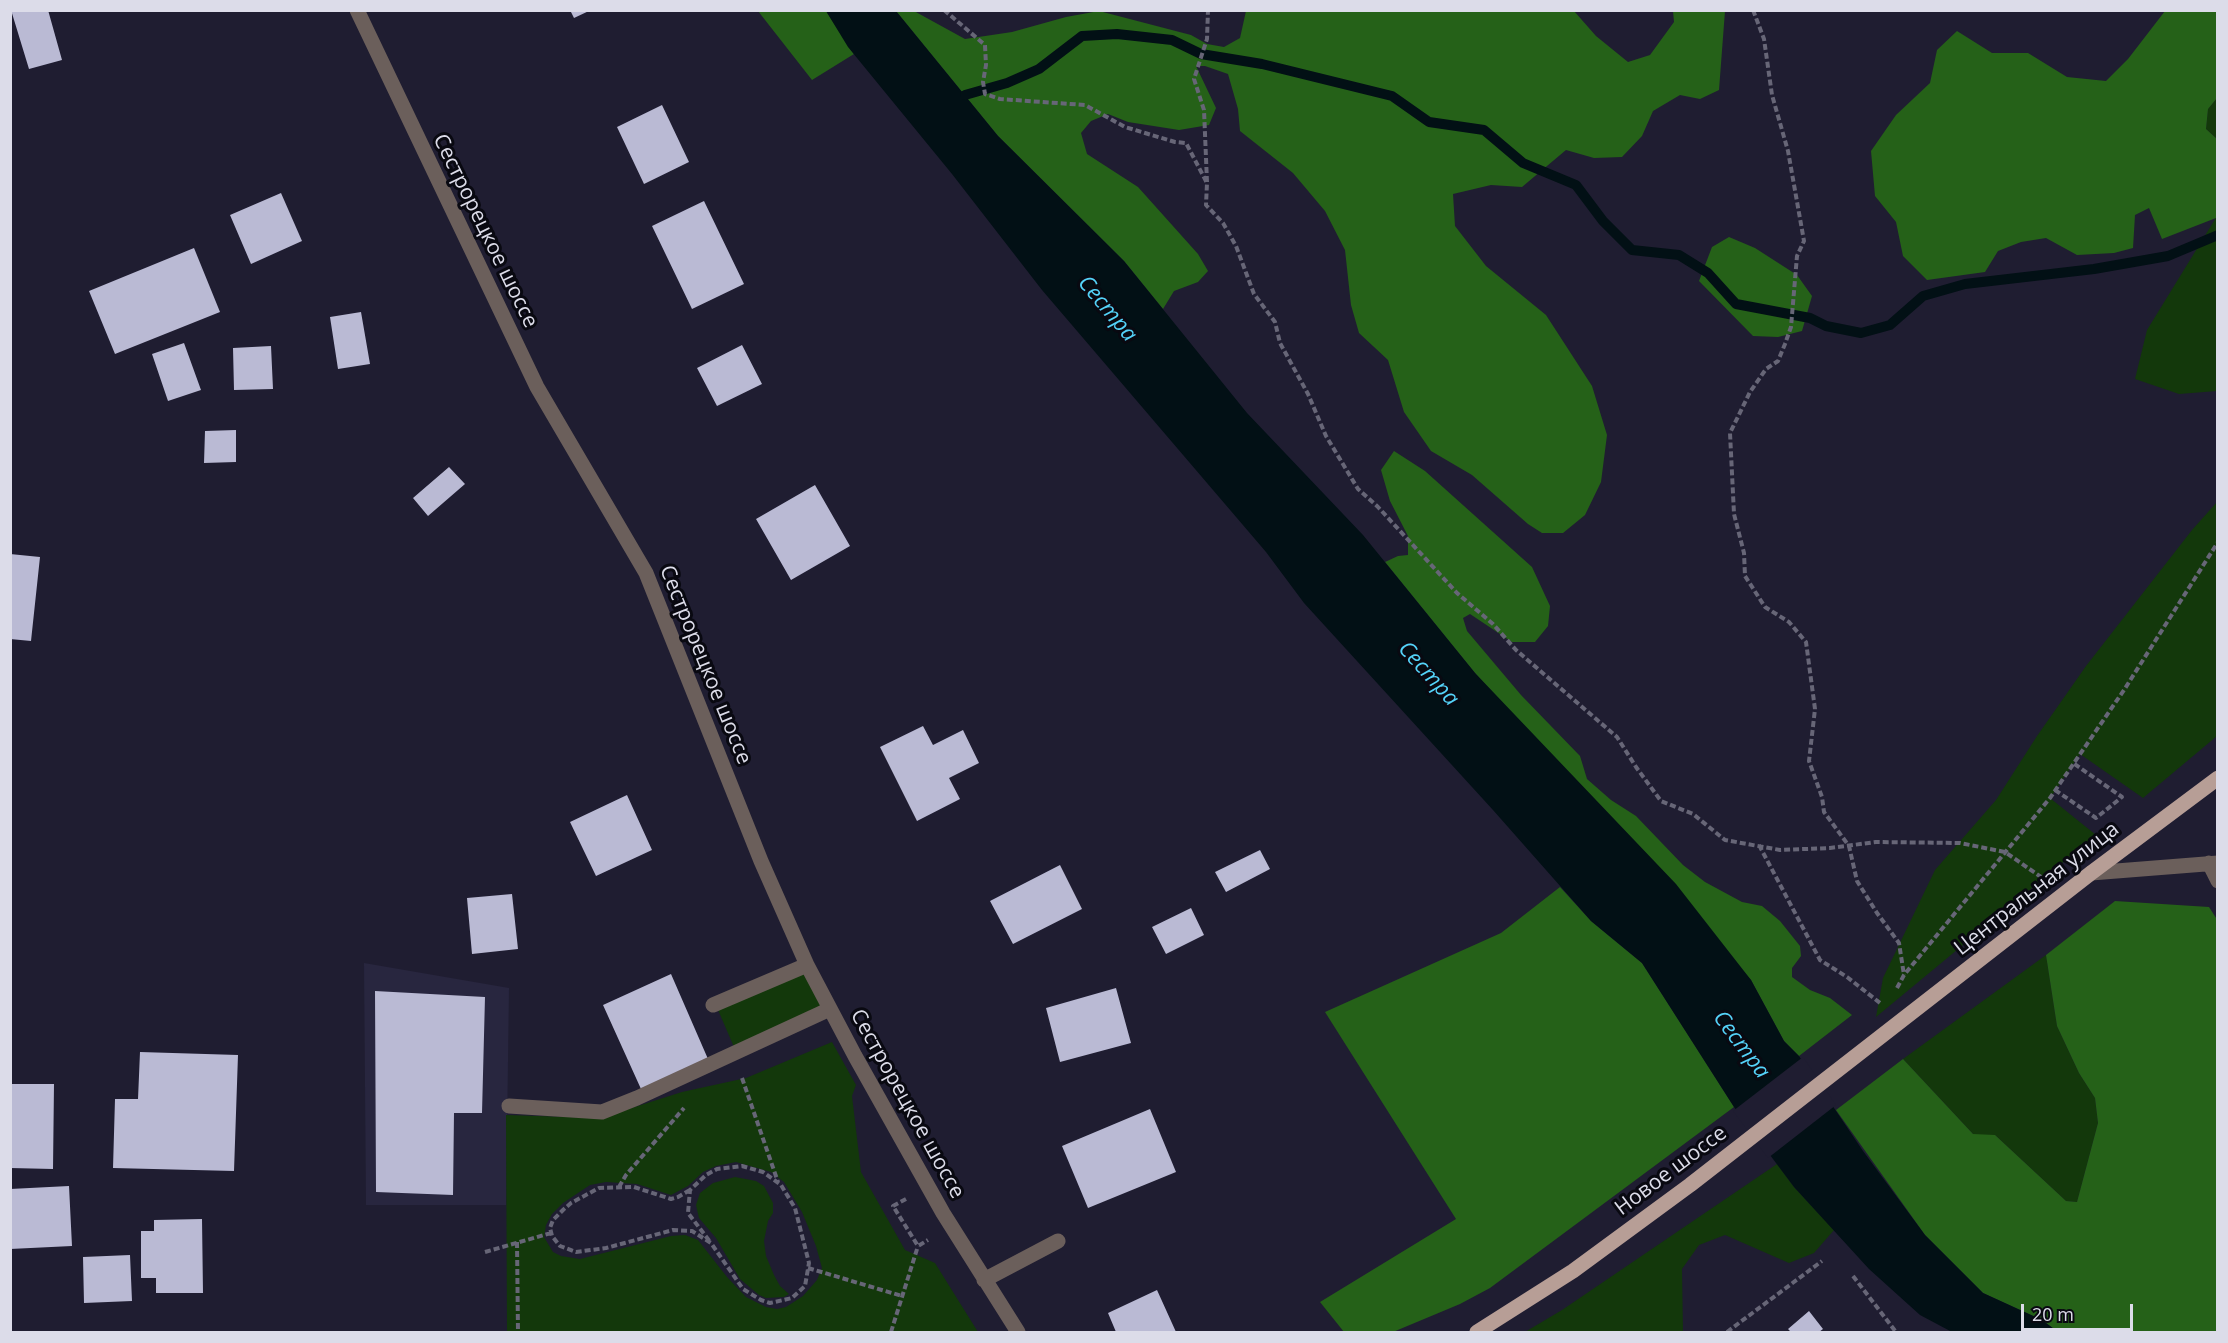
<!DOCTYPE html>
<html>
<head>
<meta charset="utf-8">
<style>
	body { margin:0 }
	#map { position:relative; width:2228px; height:1343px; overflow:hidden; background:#1f1d31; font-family:"Open Sans",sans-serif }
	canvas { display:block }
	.frame { position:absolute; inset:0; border:12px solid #dcdce9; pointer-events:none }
	.scale { position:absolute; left:2021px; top:1304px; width:112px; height:27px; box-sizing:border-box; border:3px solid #dcdce9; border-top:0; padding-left:8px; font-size:18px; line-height:21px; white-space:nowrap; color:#dcdce9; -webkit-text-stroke:4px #090911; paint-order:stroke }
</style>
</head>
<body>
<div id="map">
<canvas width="2228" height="1343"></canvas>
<div class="frame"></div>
<div class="scale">20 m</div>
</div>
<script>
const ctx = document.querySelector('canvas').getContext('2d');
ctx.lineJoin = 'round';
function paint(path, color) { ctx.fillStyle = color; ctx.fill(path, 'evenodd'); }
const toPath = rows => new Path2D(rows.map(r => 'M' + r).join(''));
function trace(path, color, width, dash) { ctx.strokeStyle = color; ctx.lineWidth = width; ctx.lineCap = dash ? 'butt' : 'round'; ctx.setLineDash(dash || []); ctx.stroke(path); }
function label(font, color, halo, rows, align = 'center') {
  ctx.font = font + ' "Open Sans",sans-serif'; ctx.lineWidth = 6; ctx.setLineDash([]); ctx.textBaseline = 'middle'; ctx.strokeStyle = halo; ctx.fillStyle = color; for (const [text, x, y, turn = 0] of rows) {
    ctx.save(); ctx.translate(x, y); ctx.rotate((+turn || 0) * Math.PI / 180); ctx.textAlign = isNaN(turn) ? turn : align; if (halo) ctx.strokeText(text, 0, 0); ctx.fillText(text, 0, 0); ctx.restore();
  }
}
paint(toPath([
	[364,963,509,988,506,1205,366,1205]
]), '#28263f');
paint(toPath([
	[2217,98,2217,139,2206,129,2208,109],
	[2217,216,2217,391,2179,394,2135,379,2147,330],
	[2217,502,2217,736,2143,798,2080,754,2050,798,2096,835,1876,1017,1883,978,1935,870,1996,800,2037,736,2086,666,2192,530],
	[2046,955,2057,1026,2079,1073,2095,1098,2098,1123,2077,1202,2066,1201,1995,1135,1974,1135,1903,1059],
	[803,973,821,1006,734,1047,718,1010],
	[832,1042,856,1085,852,1096,861,1172,905,1250,935,1263,978,1332,507,1332,506,1115,600,1118,682,1092,746,1078],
	[736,1162,771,1172,784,1182,802,1212,816,1246,822,1268,817,1280,803,1296,786,1307,777,1309,766,1307,746,1297,727,1277,698,1240,685,1235,671,1236,580,1259,561,1256,553,1252,544,1237,546,1225,552,1214,563,1203,590,1185,606,1182,637,1184,671,1195,688,1186,703,1172,716,1166],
	[1777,1164,1794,1187,1834,1230,1814,1253,1789,1263,1725,1235,1699,1245,1682,1269,1683,1332,1525,1332,1562,1310],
	[735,1177,756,1181,764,1186,773,1203,773,1213,768,1221,764,1241,766,1256,774,1275,780,1286,789,1294,784,1297,766,1298,759,1295,740,1279,716,1238,699,1218,696,1205,700,1193,713,1183]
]), '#13380b');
paint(toPath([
	[758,11,826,11,854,54,812,80],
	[896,11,914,11,965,39,1012,32,1066,17,1099,11,1191,35,1207,44,1224,47,1240,38,1246,11,1574,11,1596,36,1628,62,1650,55,1674,22,1673,11,1725,11,1719,90,1700,99,1680,95,1653,111,1642,136,1622,157,1594,158,1566,150,1522,187,1491,185,1453,194,1455,226,1486,266,1546,315,1592,386,1607,435,1601,482,1585,515,1563,533,1542,533,1528,524,1472,475,1431,451,1404,412,1388,360,1359,333,1351,305,1345,250,1325,211,1293,173,1240,131,1238,109,1228,74,1205,66,1196,66,1216,108,1209,125,1179,130,1128,122,1108,114,1091,121,1081,133,1087,154,1138,187,1198,254,1208,271,1198,282,1174,291,1163,309,1124,261,998,136],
	[2165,11,2217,11,2217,98,2208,109,2206,129,2217,139,2218,216,2216,218,2162,239,2149,208,2135,215,2133,248,2114,253,2077,255,2046,238,2021,242,1998,251,1985,272,1927,280,1903,256,1896,222,1875,196,1871,151,1896,115,1930,83,1937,50,1957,31,1992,53,2028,53,2067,77,2106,81,2128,59],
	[1729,237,1755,248,1797,275,1812,296,1802,331,1778,337,1753,336,1699,281,1712,247],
	[1394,451,1425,471,1532,567,1550,606,1548,626,1535,642,1512,642,1470,614,1463,618,1467,631,1521,695,1580,756,1587,779,1611,800,1636,816,1683,865,1705,882,1742,902,1762,906,1780,921,1800,946,1801,956,1792,968,1792,977,1810,990,1830,998,1852,1015,1799,1056,1784,1041,1751,980,1475,673,1385,562,1398,556,1408,555,1408,536,1390,501,1381,470],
	[1560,887,1591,921,1642,963,1734,1107,1490,1288,1460,1304,1393,1332,1344,1332,1320,1302,1456,1219,1325,1012,1501,933],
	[2115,901,2209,907,2218,921,2217,1332,2058,1332,2042,1320,1983,1293,1925,1235,1836,1110,1903,1059,1973,1134,1995,1135,2066,1201,2077,1202,2098,1123,2095,1098,2079,1073,2057,1026,2046,955]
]), '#256118');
paint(toPath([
	[826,11,896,11,998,136,1124,261,1247,413,1363,535,1475,673,1676,884,1751,980,1784,1041,1799,1056,1863,1151,1925,1235,1983,1293,2042,1320,2058,1332,1952,1332,1920,1315,1869,1269,1794,1187,1734,1107,1642,963,1591,921,1493,810,1304,603,1266,552,1042,290,952,174,848,47]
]), '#021015');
paint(toPath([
	[1803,1057,1836,1105,1768,1158,1733,1111]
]), '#1f1d31');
trace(toPath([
	[965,95,1007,83,1039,69,1082,36,1117,34,1172,40,1201,54,1262,64,1392,96,1429,122,1484,130,1523,163,1576,185,1603,221,1632,250,1679,255,1708,273,1736,304,1810,318,1826,326,1861,333,1890,325,1923,296,1965,284,2094,269,2168,256,2218,235]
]), '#021015', 10);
paint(toPath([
	[11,10,48,10,62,60,29,69],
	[570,10,591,10,574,18],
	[662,105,689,162,644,184,617,127],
	[281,193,302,241,251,264,230,215],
	[704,201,744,284,692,309,652,226],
	[194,248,220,312,115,354,89,291],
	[361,312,370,364,338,369,330,317],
	[184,343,201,390,168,401,152,354],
	[742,345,762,384,717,406,697,368],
	[271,346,273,389,234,390,233,348],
	[236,430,236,462,204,463,205,431],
	[449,467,465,484,428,516,413,498],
	[815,485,850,546,791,580,756,519],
	[10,554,40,557,31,641,10,639],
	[923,726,933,745,963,730,979,763,949,778,960,799,917,821,880,747],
	[627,795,652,850,596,876,570,822],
	[1260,850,1270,869,1226,892,1215,872],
	[1060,865,1082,909,1013,944,990,901],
	[512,894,518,949,472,954,467,898],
	[1191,908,1204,935,1166,954,1152,927],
	[671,974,708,1059,641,1089,603,1005],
	[1116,988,1131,1043,1060,1062,1046,1008],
	[375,991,485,997,482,1113,454,1113,453,1195,376,1192],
	[140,1052,238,1055,234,1171,113,1168,115,1099,138,1099],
	[10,1084,54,1084,53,1169,10,1168],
	[1150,1109,1176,1172,1088,1208,1062,1146],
	[69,1186,72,1246,10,1249,10,1189],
	[202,1219,203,1293,156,1293,156,1278,141,1278,141,1231,154,1231,154,1220],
	[130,1255,132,1301,84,1303,83,1257],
	[1157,1290,1176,1332,1116,1332,1108,1313],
	[1809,1311,1823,1329,1819,1332,1791,1332,1788,1329]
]), '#babad4');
trace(toPath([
	[944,10,985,45,986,65,983,82,985,94,1000,99,1085,105,1125,127,1175,142,1186,143,1207,183,1206,205,1223,223,1236,246,1254,294,1275,322,1280,343,1308,394,1326,436,1358,489,1378,507,1457,593,1493,624,1516,650,1617,737,1636,767,1661,801,1693,814,1725,840,1780,850,1830,848,1876,842,1960,843,2005,852,2041,877],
	[1753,10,1764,39,1772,95,1788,151,1804,241,1797,256,1791,327,1785,344,1778,361,1766,369,1750,392,1730,433,1734,514,1744,553,1745,576,1765,607,1789,622,1806,642,1815,709,1809,761,1822,797,1824,812,1849,846,1857,881,1877,913,1899,943,1904,975],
	[1207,182,1204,110,1194,79,1207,39,1208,10],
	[2055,790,2096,818,2122,797,2073,763],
	[1759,845,1820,960,1847,977,1880,1003],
	[1897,988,1904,975,2050,798,2124,690,2218,542],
	[742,1078,778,1182],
	[619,1187,626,1175,684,1108],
	[690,1190,678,1197,671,1199,634,1187,599,1188,571,1203,563,1210,553,1220,550,1228,552,1236,560,1246,576,1252,606,1248,673,1230,692,1231,711,1243,743,1289,761,1300,770,1303,792,1298,805,1286,809,1263,795,1208,781,1185,763,1172,742,1166,717,1169,706,1175,690,1190,688,1213,711,1243],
	[906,1199,893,1206,918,1246,928,1240],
	[517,1242,518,1332],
	[485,1252,551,1233],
	[808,1268,902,1296],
	[1853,1276,1896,1332],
	[891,1332,918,1246],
	[1727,1332,1822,1261]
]), '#676677', 4, [6, 3]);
trace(toPath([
	[357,10,537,387,646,573,761,861,807,965,855,1056,943,1213,1018,1332],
	[2209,863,2218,881],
	[2091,873,2218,863],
	[713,1005,807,965],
	[509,1106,602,1112,637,1098,830,1009],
	[984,1280,1058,1241]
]), '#6b5f5b', 15);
trace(toPath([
	[1477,1332,1573,1271,1690,1185,2091,873,2218,778]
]), '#b79e96', 15);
label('21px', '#dcdce9', '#090911', [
	["Сестрорецкое шоссе",485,231,64],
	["Сестрорецкое шоссе",705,665,68],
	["Центральная улица",2037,889,-38],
	["Сестрорецкое шоссе",907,1104,61],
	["Новое шоссе",1671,1171,-37]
]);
label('italic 22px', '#54d2f8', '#090911', [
	["Сестра",1107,309,50],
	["Сестра",1428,674,48],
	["Сестра",1741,1045,53]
]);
</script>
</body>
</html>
